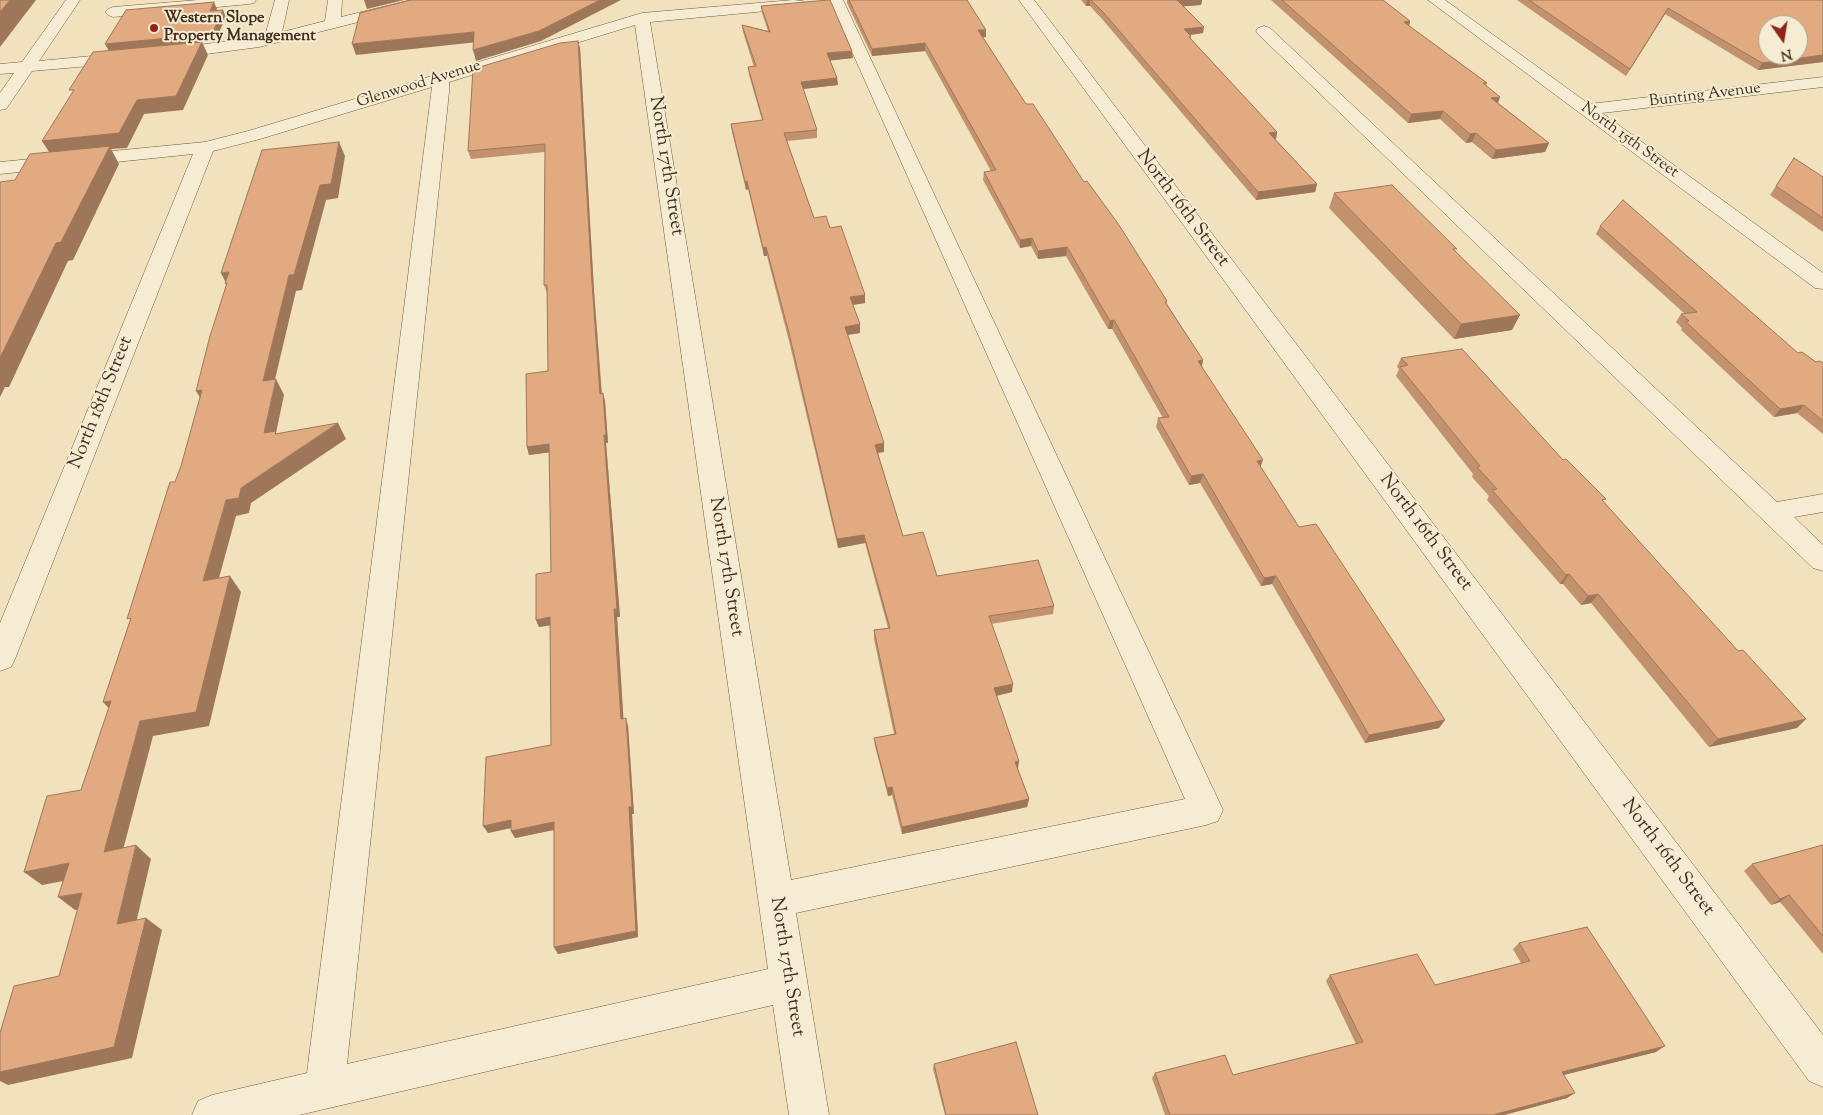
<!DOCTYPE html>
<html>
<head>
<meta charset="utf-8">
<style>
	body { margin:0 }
	#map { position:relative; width:1823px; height:1115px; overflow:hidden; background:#f1e1bc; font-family:"Sorts Mill Goudy",serif }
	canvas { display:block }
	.north { position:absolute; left:1758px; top:15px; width:50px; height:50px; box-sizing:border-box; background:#f6ecd3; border:1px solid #aea08a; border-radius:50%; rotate:167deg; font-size:14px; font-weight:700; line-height:20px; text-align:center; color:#422e1d }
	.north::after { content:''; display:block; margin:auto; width:18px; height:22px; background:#8f2418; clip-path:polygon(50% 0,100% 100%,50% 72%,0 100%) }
</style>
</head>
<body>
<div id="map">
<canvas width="1823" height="1115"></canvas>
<div class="north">N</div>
</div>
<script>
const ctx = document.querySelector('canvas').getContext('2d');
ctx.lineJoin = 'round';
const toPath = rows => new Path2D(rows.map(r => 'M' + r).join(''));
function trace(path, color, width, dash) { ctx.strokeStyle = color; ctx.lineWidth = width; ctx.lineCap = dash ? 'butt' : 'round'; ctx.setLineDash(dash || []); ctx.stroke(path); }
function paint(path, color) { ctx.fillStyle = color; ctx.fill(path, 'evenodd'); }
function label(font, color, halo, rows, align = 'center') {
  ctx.font = font + ' "Sorts Mill Goudy",serif'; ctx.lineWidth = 4; ctx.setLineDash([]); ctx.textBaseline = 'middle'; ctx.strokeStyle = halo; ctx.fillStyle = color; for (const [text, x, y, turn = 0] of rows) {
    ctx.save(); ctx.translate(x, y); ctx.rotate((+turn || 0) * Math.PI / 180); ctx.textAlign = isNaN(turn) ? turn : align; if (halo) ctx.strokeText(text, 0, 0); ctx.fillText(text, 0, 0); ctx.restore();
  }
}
const minor = toPath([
	[66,0,80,0,39,61,124,53,130,55,132,58,130,61,124,63,32,71,6,109,0,110,0,93,14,73,0,74,0,64,22,62,66,0],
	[198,0,256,0,254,3,249,4,113,17,108,15,105,12,108,9,113,7,198,0],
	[275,0,289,0,282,32,325,21,328,0,342,0,341,17,411,0,436,0,434,3,259,47,169,59,163,57,161,54,163,51,169,49,265,36,275,0],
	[793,0,803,1,805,4,803,7,798,8,650,22,791,880,1185,799,829,0,843,0,1223,810,1218,821,1206,825,796,913,829,1115,789,1115,773,1005,299,1115,192,1115,198,1101,212,1095,307,1073,432,87,260,139,213,151,15,659,11,667,0,671,0,623,193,154,0,174,0,162,205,142,248,131,642,13,793,0],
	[635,25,768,969,347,1064,449,92,449,82,635,25],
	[1019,0,1034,0,1823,1035,1823,1087,1809,1081,1019,0],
	[1428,0,1445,0,1589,104,1823,77,1823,87,1602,113,1823,273,1823,289,1815,288,1428,0],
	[1264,26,1270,28,1777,502,1823,494,1823,512,1794,517,1823,545,1823,571,1813,568,1258,34,1256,31,1258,28,1264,26]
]);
trace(minor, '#6e5b45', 1);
paint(minor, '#f6ecd3');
paint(toPath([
	[847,0,967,0,986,37,983,37,1026,104,1084,182,1167,301,1167,304,1203,360,1202,367,1260,466,1299,527,1445,720,1439,728,1365,743,1272,584,1261,586,1200,483,1189,485,1156,427,1158,418,1163,418,1112,329,1108,329,1066,256,1038,259,1031,246,1020,248,983,180,984,172,991,171,925,51,872,56,847,3],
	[1081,0,1202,0,1201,5,1183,6,1203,33,1190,35,1191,36,1191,39,1277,132,1276,139,1275,139,1317,184,1315,192,1256,200,1102,19,1090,6,1086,6],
	[1271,0,1383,0,1410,21,1409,26,1487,83,1486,85,1498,103,1549,143,1545,152,1492,159,1472,142,1466,143,1440,119,1408,123],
	[1517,0,1823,0,1823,62,1758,70,1665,14,1626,76],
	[761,6,853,58,830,60,837,78,838,85,803,89,817,130,817,138,787,141,814,218,830,228,865,295,865,303,853,305,860,333,848,335,884,452,878,453,903,536,937,576,1054,606,1053,614,991,624,1012,692,997,696,1018,769,1029,799,1027,807,902,834,892,795,888,796,875,746,874,738,894,734,874,639,874,630,888,628,865,543,838,548,789,341,767,256,764,256,748,189,746,190,732,132,731,124,762,120,749,75,748,67,754,67,743,32,742,25,768,31,762,13],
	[580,48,594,291,602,393,605,401,608,443,606,443,620,617,617,617,623,718,628,726,634,814,632,814,638,937,558,954,554,947,554,830,515,838,511,831,511,828,488,833,551,745,550,625,539,627,536,620,551,572,549,452,529,455,527,447,548,371,547,293,544,285,545,152,471,159,468,151],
	[1794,158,1823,177,1823,232,1770,195],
	[1334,193,1456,252,1512,330,1454,339,1329,208],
	[1600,226,1798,353,1816,362,1823,363,1823,434,1797,413,1774,417,1681,330,1682,328,1676,322,1681,314,1685,314,1596,234],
	[1401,358,1563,460,1604,502,1797,728,1709,747,1591,603,1581,605,1563,584,1560,584,1487,500,1489,496,1472,477,1473,474,1396,376,1399,369,1397,367],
	[1823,845,1823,954,1780,902,1771,905,1744,871,1752,864],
	[1519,943,1656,1052,1564,1075,1567,1098,1504,1115,1165,1115,1152,1078,1155,1073,1233,1075,1356,1044,1326,981,1330,975,1435,985,1521,963,1513,949],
	[934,1064,1038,1115,945,1115,933,1069]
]), '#c2926e');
paint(toPath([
	[10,0,36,0,0,47,0,12],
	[364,0,404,0,367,9],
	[600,0,621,0,541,41,476,61,473,50],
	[1087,0,1090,0,1090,6,1086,6],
	[1177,0,1202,0,1201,5,1175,7],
	[214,2,217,9,213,18,210,11],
	[1668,8,1665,14,1626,76,1630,69],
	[223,10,226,17,215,41,202,42,208,55,183,110,144,114,127,148,111,149,119,164,73,260,68,261,9,387,5,387,0,397,0,358,51,155,42,141,109,51,105,44],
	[1410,21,1408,30,1404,22],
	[1204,27,1203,33,1183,36,1184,29],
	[978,30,986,30,986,37,978,38],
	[474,32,478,42,356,55,352,44],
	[578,41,580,48,594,291,602,402,600,394,592,283],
	[925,43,925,51,872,56,872,49],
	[852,51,853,58,827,61,827,53],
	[1823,55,1823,62,1758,70,1762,63],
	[837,78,838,85,802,89,801,82],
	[1500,97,1497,106,1491,98],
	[1443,111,1440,119,1408,123,1411,114],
	[1277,132,1276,139,1267,140,1269,133],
	[1476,133,1472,142,1466,143,1470,134],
	[339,142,345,156,338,198,326,200,302,290,296,291,271,396,263,381,289,275,320,185],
	[1549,143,1545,152,1492,159,1496,150],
	[747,181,748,189,746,190,745,182],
	[1317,184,1315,192,1256,200,1258,192],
	[1032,238,1031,246,1020,248,1020,240],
	[766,247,767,256,764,256,763,248],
	[1067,247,1066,256,1038,259,1038,251],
	[229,272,233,298,225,283,226,283,221,273],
	[865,295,865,303,851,305,850,297],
	[1520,315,1512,330,1454,339,1461,324],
	[1114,320,1112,329,1108,329,1110,321],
	[860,324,860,333,846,335,845,327],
	[1203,360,1201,369,1198,361],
	[276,379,284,395,276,433,284,447,264,433],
	[202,390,206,407,196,391],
	[603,393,605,401,608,443,606,443,620,617,617,617,624,726,621,719,604,435],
	[1804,405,1797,413,1774,417,1780,409],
	[338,423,346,439,251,503,249,513,236,516,214,596,203,581,226,500,241,488],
	[884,443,884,452,875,453,875,445],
	[549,444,552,452,529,455,527,447],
	[1263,460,1260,468,1257,461],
	[1203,474,1200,483,1189,485,1191,476],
	[864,535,865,543,838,548,837,539],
	[1569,574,1563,584,1560,584,1566,575],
	[230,576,241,592,209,726,153,736,119,865,104,852,140,721],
	[1276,576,1272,584,1261,586,1264,578],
	[1598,594,1591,603,1581,605,1588,596],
	[550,617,553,625,539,627,536,620],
	[1013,684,1012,692,994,696,994,688],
	[111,701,117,717,103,702],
	[626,718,628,726,634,814,632,814,638,937,558,954,554,947,629,807],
	[1806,719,1797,728,1709,747,1718,739],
	[1445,720,1439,728,1365,743,1369,735],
	[1019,761,1018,769,1014,770,1015,762],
	[892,787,892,795,888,796,887,788],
	[1029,799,1027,807,902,834,902,827],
	[511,820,515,827,488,833,483,826],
	[554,822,558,829,515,838,511,831],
	[136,845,151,859,133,936,117,924],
	[69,863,85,877,42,885,24,872],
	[82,893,98,906,75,910,58,897],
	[1789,895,1780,902,1771,905,1780,899],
	[146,918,162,930,132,1058,8,1085,0,1081,0,1072],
	[1665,1046,1656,1052,1555,1077,1562,1072],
	[1575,1093,1567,1098,1504,1115,1493,1115]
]), '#9e775a');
const building = toPath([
	[0,0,10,0,0,12,0,0],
	[411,0,600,0,539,31,473,50,474,32,352,44,360,13,411,0],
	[828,0,830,0,852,51,827,53,837,78,801,82,817,130,784,133,814,218,826,216,830,228,841,226,865,295,850,297,860,324,845,327,884,443,875,445,903,536,923,532,937,576,1038,560,1054,606,989,616,1013,684,994,688,1019,761,1015,762,1029,799,902,827,892,787,887,788,874,738,896,734,874,630,890,628,864,535,837,539,789,333,766,247,763,248,747,181,745,182,731,124,763,120,748,67,756,66,742,25,770,32,761,6,828,0],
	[849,0,967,0,986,30,978,30,1026,104,1033,104,1084,182,1087,181,1119,225,1167,301,1165,302,1203,360,1198,361,1263,460,1257,461,1299,527,1316,524,1445,720,1369,735,1276,576,1264,578,1203,474,1191,476,1158,418,1169,417,1114,320,1110,321,1067,247,1038,251,1032,238,1020,240,984,172,996,170,925,43,872,49,849,0],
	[1091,0,1179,0,1177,0,1204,27,1184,29,1191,36,1189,37,1277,132,1269,133,1317,184,1258,192,1103,12,1091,0],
	[1282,0,1383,0,1410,21,1404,22,1487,83,1483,83,1500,97,1491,98,1549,143,1496,150,1476,133,1470,134,1443,111,1411,114,1282,0],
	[1529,0,1823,0,1823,55,1762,63,1668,8,1630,69,1529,0],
	[1768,25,1798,25,1798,55,1768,55,1768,25],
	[214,2,210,11,223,10,212,34,105,44,126,10,214,2],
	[578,41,592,283,600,394,603,393,606,435,604,435,617,609,614,609,621,719,626,718,632,807,629,807,636,931,554,947,554,822,511,831,511,820,483,826,486,757,551,745,550,617,536,620,536,574,551,572,549,444,527,447,526,374,548,371,547,285,544,285,545,144,468,151,473,69,560,43,578,41],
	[202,42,176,96,137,100,119,133,42,141,74,90,69,90,93,52,202,42],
	[339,142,331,184,320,185,294,275,289,275,263,381,276,379,264,433,276,431,275,434,338,423,241,488,239,498,226,500,203,581,230,576,196,712,140,721,104,852,136,845,117,924,146,918,114,1047,0,1072,0,1033,14,986,59,976,82,893,58,897,69,863,24,872,47,796,81,790,111,701,103,702,131,618,127,619,170,482,175,482,181,466,202,390,196,391,210,336,227,283,225,283,229,272,221,273,262,150,339,142],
	[110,146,61,242,56,243,0,358,0,182,15,180,30,154,110,146],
	[1794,158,1823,177,1823,218,1776,186,1794,158],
	[1392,185,1457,249,1453,249,1520,315,1461,324,1334,193,1392,185],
	[1623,200,1798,353,1802,352,1816,362,1820,361,1823,363,1823,421,1804,405,1780,409,1686,322,1689,321,1681,314,1697,312,1600,226,1623,200],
	[1462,349,1563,460,1566,459,1606,499,1602,500,1738,651,1743,650,1806,719,1718,739,1598,594,1588,596,1569,574,1566,575,1492,490,1497,489,1477,467,1480,466,1400,367,1408,365,1401,358,1462,349],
	[1823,845,1823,936,1789,895,1780,899,1752,864,1823,845],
	[1587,927,1665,1046,1562,1072,1575,1093,1493,1115,1170,1115,1155,1073,1225,1055,1233,1075,1363,1042,1330,975,1417,954,1435,985,1530,961,1519,943,1587,927],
	[1016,1042,1038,1115,946,1115,934,1064,1016,1042]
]);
paint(building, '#e2aa80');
trace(building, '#9e775a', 1);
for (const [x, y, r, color] of [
	[154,28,5,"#8f2418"]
]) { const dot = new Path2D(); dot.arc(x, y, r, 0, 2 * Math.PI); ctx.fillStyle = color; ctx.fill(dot); trace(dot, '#f6ecd3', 2); }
label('bold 16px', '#422e1d', '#f6ecd3', [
	["Western Slope",164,19],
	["Property Management",164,37]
], 'left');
label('16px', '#422e1d', '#f6ecd3', [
	["Glenwood Avenue",419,85,-17],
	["Bunting Avenue",1705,96,-7],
	["North 15th Street",1629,141,36]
]);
label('19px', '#422e1d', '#f6ecd3', [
	["North 17th Street",665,166,81],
	["North 16th Street",1182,209,53],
	["North 18th Street",102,403,-68],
	["North 16th Street",1425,533,53],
	["North 17th Street",725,567,81],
	["North 16th Street",1667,858,53],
	["North 17th Street",786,967,81]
]);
</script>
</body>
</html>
